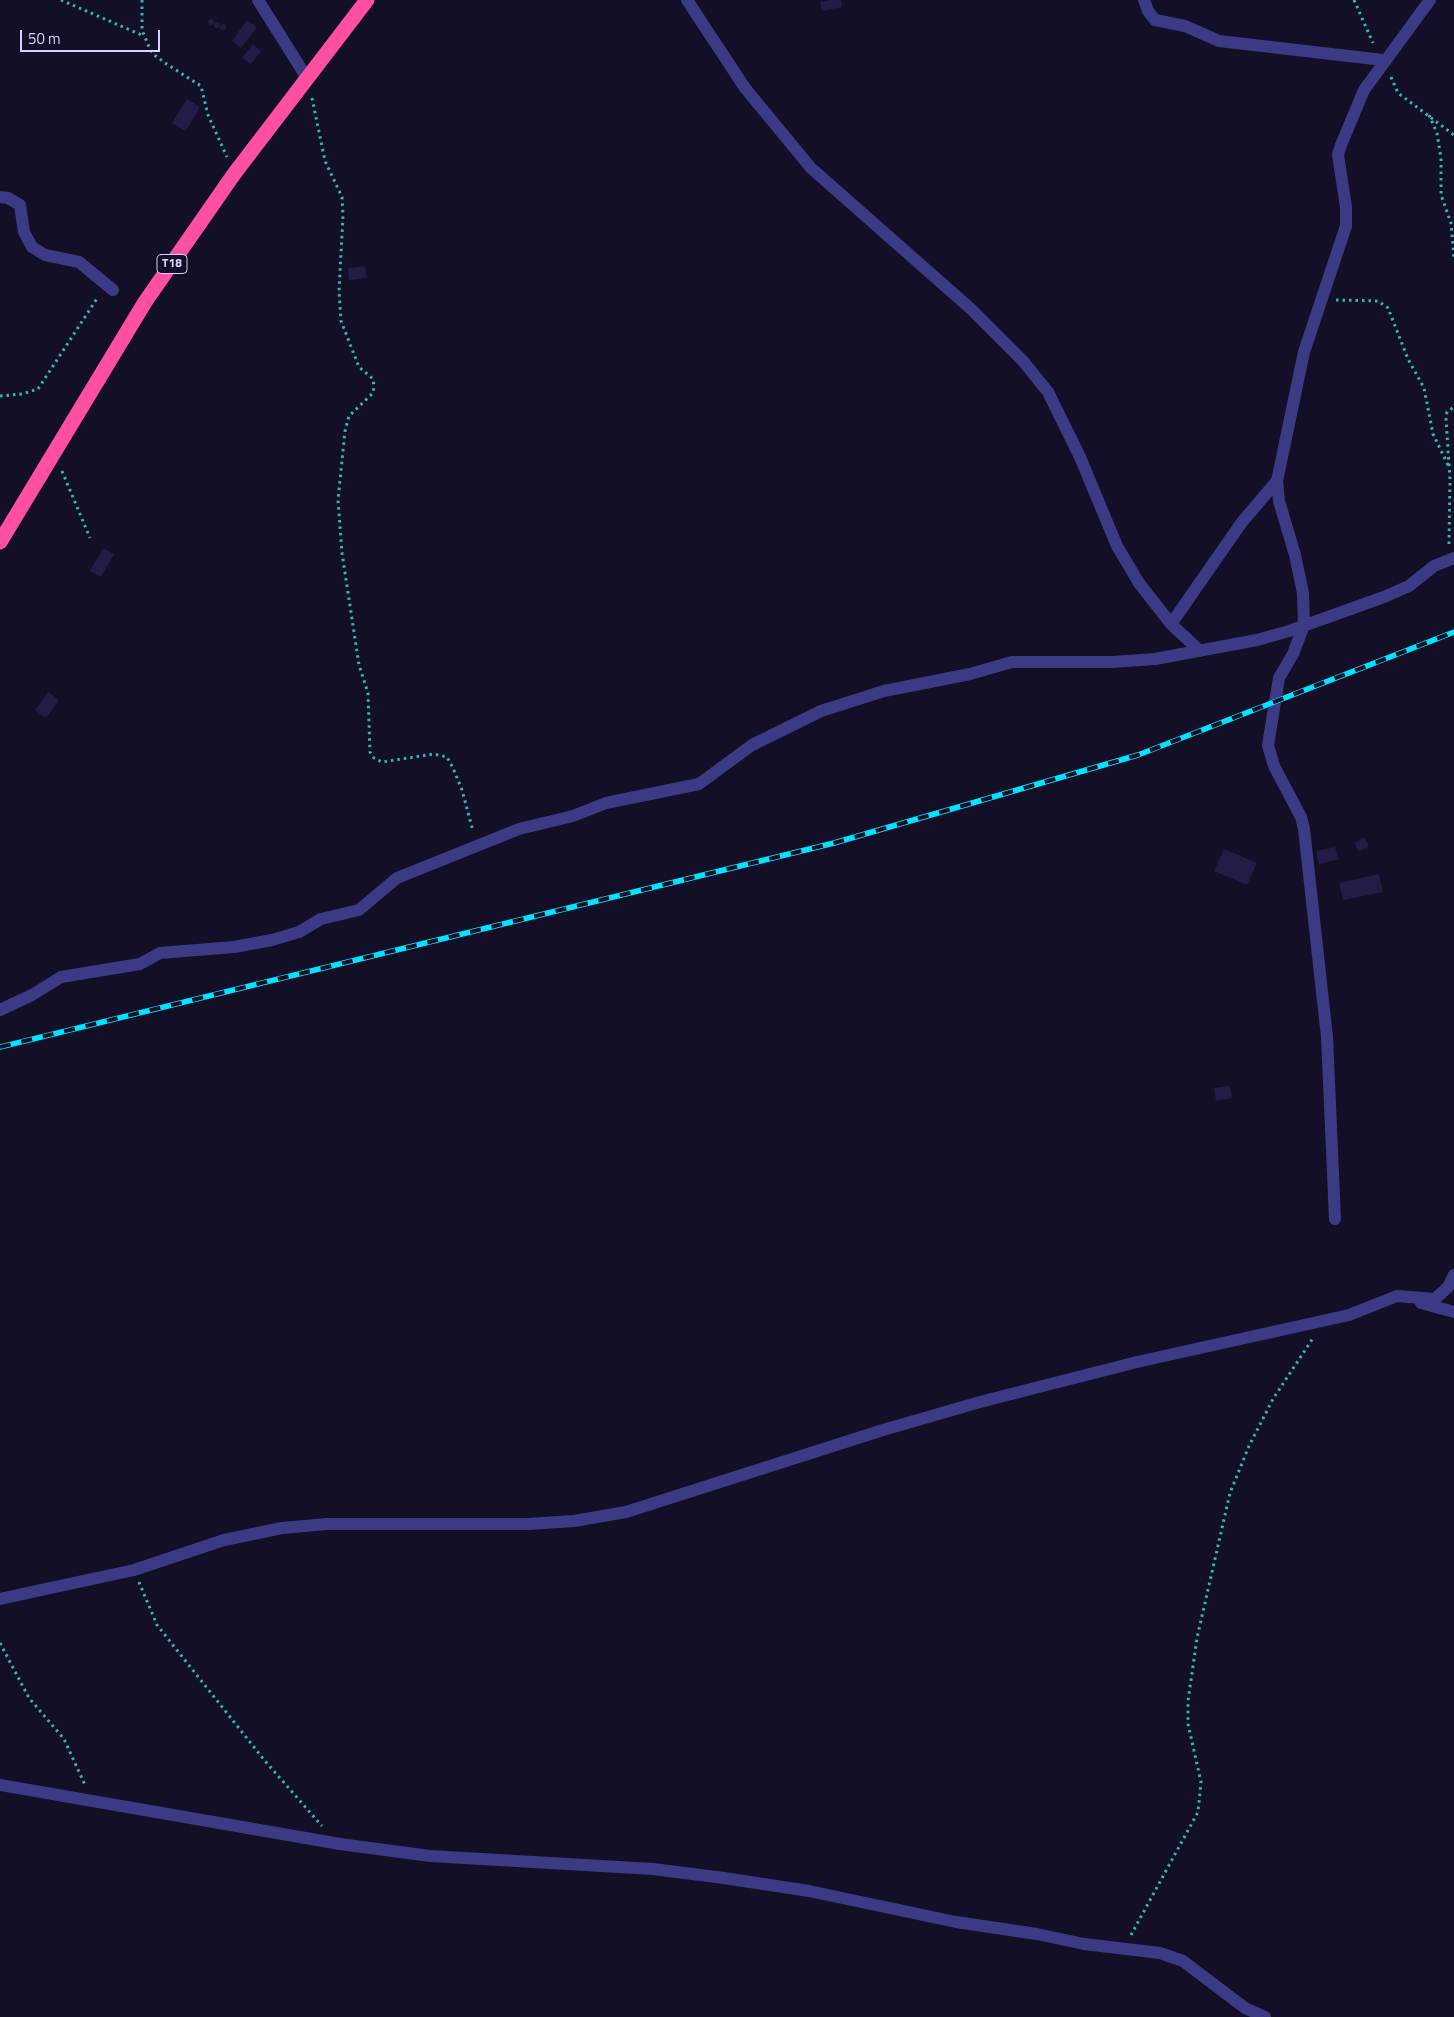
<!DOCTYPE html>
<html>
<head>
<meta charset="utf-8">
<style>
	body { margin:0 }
	#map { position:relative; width:1454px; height:2017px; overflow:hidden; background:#130f26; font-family:"Titillium Web",sans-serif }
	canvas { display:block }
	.scale { position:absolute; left:20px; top:30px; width:140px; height:22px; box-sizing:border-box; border:2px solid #d9d4ff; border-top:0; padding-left:6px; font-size:15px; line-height:18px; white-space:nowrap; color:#d9d4ff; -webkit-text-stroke:4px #130f26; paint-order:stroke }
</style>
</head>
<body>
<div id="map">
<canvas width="1454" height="2017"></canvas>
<div class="scale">50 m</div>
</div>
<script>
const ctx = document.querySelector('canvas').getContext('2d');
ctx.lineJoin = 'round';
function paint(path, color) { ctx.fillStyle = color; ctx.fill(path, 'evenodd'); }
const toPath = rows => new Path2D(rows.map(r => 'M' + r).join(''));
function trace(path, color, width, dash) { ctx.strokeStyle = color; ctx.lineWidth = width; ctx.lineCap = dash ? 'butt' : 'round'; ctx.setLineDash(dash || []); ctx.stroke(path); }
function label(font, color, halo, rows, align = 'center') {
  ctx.font = font + ' "Titillium Web",sans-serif'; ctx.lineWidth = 4; ctx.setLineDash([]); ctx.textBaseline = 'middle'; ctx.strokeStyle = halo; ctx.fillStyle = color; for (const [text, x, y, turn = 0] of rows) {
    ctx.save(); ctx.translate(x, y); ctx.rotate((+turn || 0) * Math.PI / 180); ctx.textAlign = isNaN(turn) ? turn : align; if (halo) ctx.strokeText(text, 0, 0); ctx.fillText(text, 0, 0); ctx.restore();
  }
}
paint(toPath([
	[829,0,841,0,842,7,822,11,820,2],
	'208 22a3 3 0 1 1 6 0a3 3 0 1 1-6 0Z',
	[247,20,257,27,241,48,232,41],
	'214 25a3 3 0 1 1 6 0a3 3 0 1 1-6 0Z',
	'220 27a3 3 0 1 1 6 0a3 3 0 1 1-6 0Z',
	[253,44,261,51,251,64,242,58],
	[187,99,200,107,186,131,172,123],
	[365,266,367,278,349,280,348,268],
	[103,548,114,554,101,577,90,571],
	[48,692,59,700,46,718,35,710],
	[1364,837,1369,846,1359,852,1354,843],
	[1335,847,1339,859,1319,864,1316,851],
	[1224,849,1257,863,1247,885,1214,871],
	[1379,874,1383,892,1343,900,1339,883],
	[1230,1086,1232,1098,1216,1101,1214,1088]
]), '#241b47');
trace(toPath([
	[61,0,144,36],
	[142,0,142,30,149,47,153,54,165,63,201,86,208,115,227,157],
	[1354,0,1373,43],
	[1391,77,1398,93,1454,135],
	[312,98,325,161,342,197,343,216,339,291,341,321,359,367,373,379,374,387,373,393,349,416,345,431,338,500,342,553,359,665,368,693,370,752,374,758,382,762,434,754,447,757,453,768,462,790,473,831],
	[1429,115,1437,133,1441,158,1441,195,1451,223,1454,259],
	[1336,300,1378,301,1388,308,1408,359,1424,388,1433,434,1448,465],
	[0,396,22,394,38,389,98,297],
	[62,471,90,538],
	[1449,544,1450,479,1446,419,1447,412,1454,407],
	[139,1582,157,1625,265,1761,322,1826],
	[0,1643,29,1698,64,1739,85,1785],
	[1131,1935,1198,1812,1201,1782,1188,1724,1188,1701,1197,1638,1230,1493,1249,1446,1273,1399,1313,1338]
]), '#2fb8b0', 3, [2.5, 4]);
trace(toPath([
	[258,0,307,78],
	[687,0,745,88,811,168,971,309,1023,361,1048,392,1080,457,1117,546,1139,583,1171,624,1200,651],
	[1144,0,1148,11,1155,20,1185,26,1219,41,1383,60],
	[0,197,8,198,20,205,24,232,32,247,45,255,79,262,113,290],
	[1171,624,1242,522,1277,481],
	[0,1010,32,995,61,977,140,964,160,953,234,947,272,940,299,932,321,919,359,910,397,878,519,829,573,816,606,803,699,784,752,745,821,711,884,691,970,674,1012,662,1112,662,1155,659,1257,640,1289,631,1384,597,1409,586,1434,566,1454,558],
	[1335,1219,1327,1037,1304,829,1301,817,1274,766,1268,745,1279,678,1293,654,1304,625,1303,593,1295,555,1279,501,1277,481,1304,352,1346,226,1346,207,1338,155,1341,145,1364,90,1430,0],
	[1421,1303,1454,1312],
	[0,1599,134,1570,224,1540,282,1528,327,1524,528,1524,574,1521,626,1512,883,1430,980,1402,1137,1362,1349,1315,1397,1296,1435,1299,1448,1287,1454,1275],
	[0,1785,340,1844,430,1856,653,1869,724,1878,809,1891,956,1922,1037,1934,1084,1944,1160,1953,1183,1961,1245,2008,1265,2017]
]), '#3d3a85', 12);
trace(toPath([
	[0,542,145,302,234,174,367,0]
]), '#ff4fa3', 15);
const rail = toPath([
	[0,1047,834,843,1138,755,1454,632]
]);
trace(rail, '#00e5ff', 5.5);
trace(rail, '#130f26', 4, [11]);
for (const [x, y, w] of [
	[172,264,30]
]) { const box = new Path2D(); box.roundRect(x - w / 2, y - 9.5, w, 19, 4); ctx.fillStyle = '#130f26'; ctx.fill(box); trace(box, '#d9d4ff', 1); }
label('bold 12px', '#d9d4ff', null, [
	["T18",172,264]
]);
</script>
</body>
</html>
